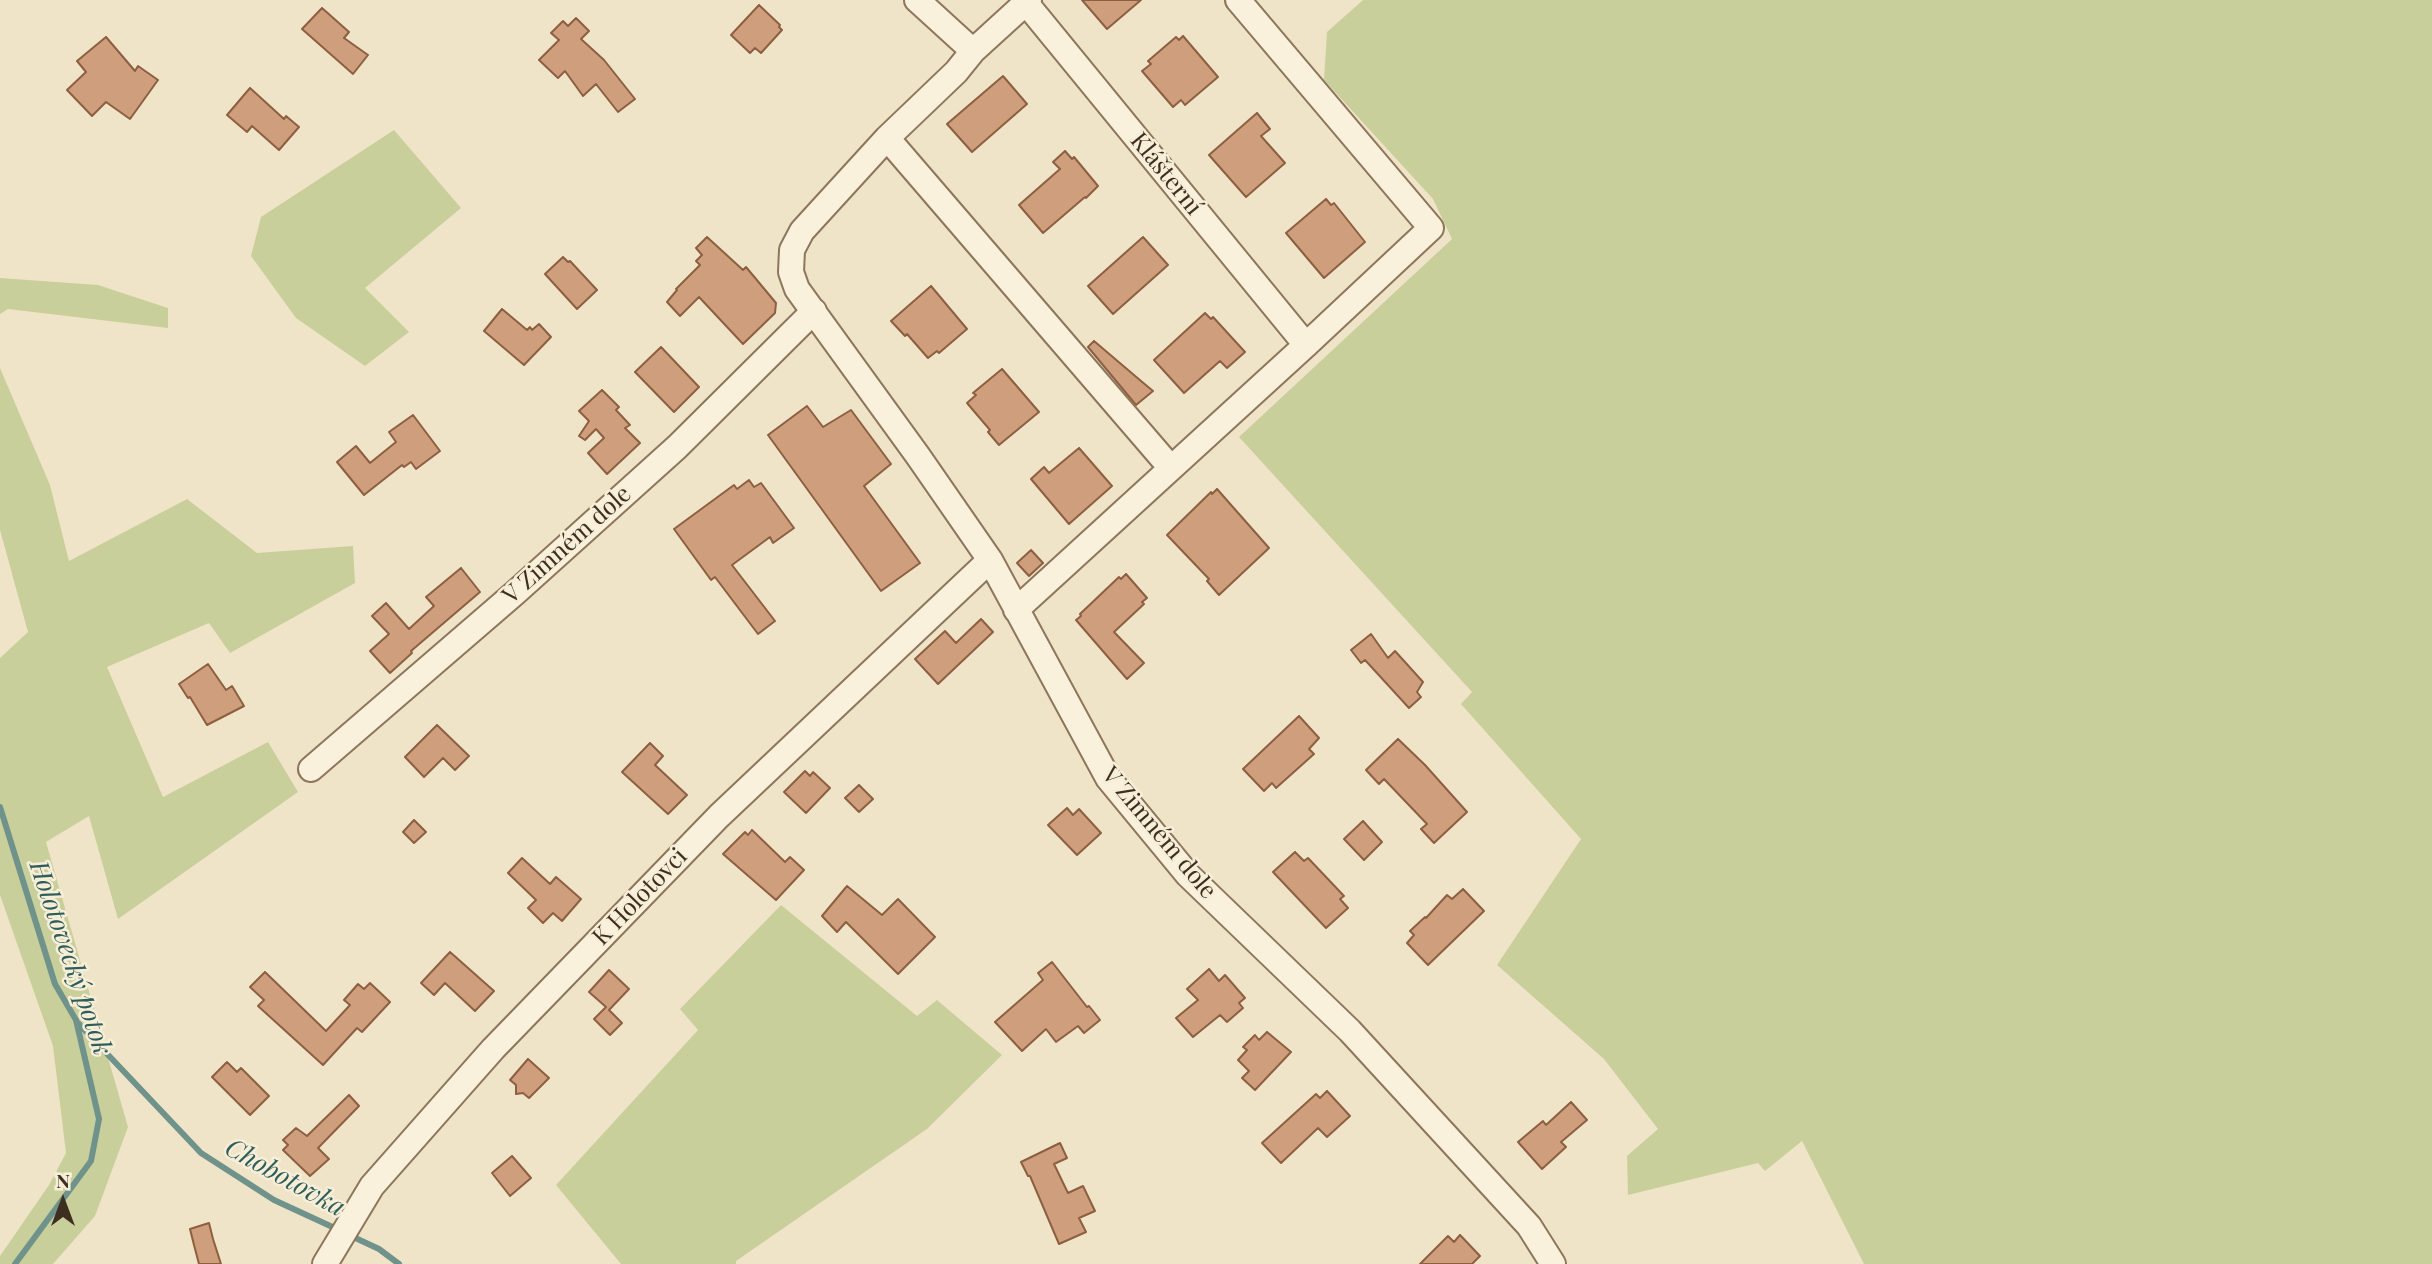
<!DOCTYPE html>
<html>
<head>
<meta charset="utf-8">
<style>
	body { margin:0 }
	#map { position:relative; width:2432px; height:1264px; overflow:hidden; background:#f0e4c8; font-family:"Playfair Display",serif }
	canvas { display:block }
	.north { position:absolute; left:28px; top:1166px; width:70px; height:70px; -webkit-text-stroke:5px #f7eed8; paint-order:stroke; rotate:0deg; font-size:19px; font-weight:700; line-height:28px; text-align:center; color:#3d2e20 }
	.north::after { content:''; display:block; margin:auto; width:24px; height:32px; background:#3d2e20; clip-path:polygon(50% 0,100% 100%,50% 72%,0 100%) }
</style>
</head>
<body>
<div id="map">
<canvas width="2432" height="1264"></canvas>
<div class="north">N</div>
</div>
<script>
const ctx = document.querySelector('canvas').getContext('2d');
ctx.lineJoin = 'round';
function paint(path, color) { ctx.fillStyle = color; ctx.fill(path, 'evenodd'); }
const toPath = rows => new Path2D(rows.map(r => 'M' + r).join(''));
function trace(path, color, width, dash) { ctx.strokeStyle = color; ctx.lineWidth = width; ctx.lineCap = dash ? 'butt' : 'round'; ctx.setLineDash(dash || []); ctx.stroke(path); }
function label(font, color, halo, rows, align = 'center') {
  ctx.font = font + ' "Playfair Display",serif'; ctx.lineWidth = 5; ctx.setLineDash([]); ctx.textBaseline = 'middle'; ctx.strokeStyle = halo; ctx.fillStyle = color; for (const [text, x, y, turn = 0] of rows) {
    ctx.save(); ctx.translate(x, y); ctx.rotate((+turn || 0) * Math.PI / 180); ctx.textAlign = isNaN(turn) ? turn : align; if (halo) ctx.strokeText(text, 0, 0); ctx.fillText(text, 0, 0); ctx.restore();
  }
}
paint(toPath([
	[1363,0,2432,0,2432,1264,1864,1264,1802,1141,1765,1171,1758,1163,1628,1195,1627,1156,1658,1129,1604,1059,1497,965,1581,839,1461,704,1472,692,1239,437,1452,239,1433,199,1324,80,1327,32],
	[394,130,461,208,365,288,409,332,365,366,296,318,251,256,261,217],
	[0,278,98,285,168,308,168,328,8,309,0,314],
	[0,368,50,485,69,561,187,499,257,553,353,546,355,583,230,653,209,623,107,667,163,797,268,742,298,792,118,919,89,816,46,842,128,1127,95,1216,53,1264,0,1264,0,1256,49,1185,66,1153,53,1046,0,895,0,658,28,632,0,530],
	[781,905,917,1016,937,1000,1002,1055,927,1129,736,1261,736,1264,621,1264,556,1185,698,1030,680,1009]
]), '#c9cf9b');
trace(toPath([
	[0,807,55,984,76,1020,99,1119,91,1161,15,1264],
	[77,1022,201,1153,274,1200,339,1230],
	[349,1235,379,1249,399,1264]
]), '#6f938a', 6);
const building = toPath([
	[1082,0,1141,0,1107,29,1082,0],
	[759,5,780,25,779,27,782,30,761,53,755,48,750,53,731,35,759,5],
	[322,8,349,32,344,38,368,55,353,74,302,29,322,8],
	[576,18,589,31,581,39,604,60,635,99,618,112,596,84,583,96,565,71,558,78,539,60,559,40,551,33,563,21,568,26,576,18],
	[1183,36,1218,77,1185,105,1181,100,1173,107,1142,71,1151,64,1148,61,1176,37,1179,40,1183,36],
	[106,37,135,71,138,66,158,80,130,119,106,102,92,116,67,90,86,72,77,61,106,37],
	[1003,76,1027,104,972,152,947,124,1003,76],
	[250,88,284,119,286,116,299,127,279,150,252,126,247,132,227,115,250,88],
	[1257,113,1270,129,1261,136,1285,163,1246,197,1209,155,1257,113],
	[1065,151,1072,159,1074,157,1098,186,1086,198,1085,197,1043,233,1019,205,1060,169,1053,162,1065,151],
	[1326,199,1331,205,1334,203,1365,242,1324,278,1286,233,1326,199],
	[707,237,743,270,746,267,776,303,775,313,743,344,699,297,680,316,667,302,677,290,676,289,700,265,696,261,702,255,696,248,707,237],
	[1143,237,1168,265,1113,314,1088,286,1143,237],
	[563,257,568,262,570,261,597,290,577,309,545,274,563,257],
	[931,286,967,329,939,353,937,351,928,358,907,334,905,336,891,321,931,286],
	[502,309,527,330,530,327,532,330,539,324,551,337,524,365,484,331,502,309],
	[1205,313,1211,319,1213,317,1245,352,1227,368,1220,361,1184,393,1154,360,1205,313],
	[1094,341,1141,381,1153,391,1136,405,1088,347,1094,341],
	[661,347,699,387,674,412,635,372,661,347],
	[1002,369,1039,412,999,445,988,432,990,430,967,403,976,395,973,393,1002,369],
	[602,390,619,407,616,410,630,425,625,428,640,443,607,474,588,453,604,438,596,429,585,440,579,436,589,421,579,411,602,390],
	[807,406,823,427,851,410,891,464,864,486,920,563,881,591,768,435,807,406],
	[413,415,440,451,416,469,411,462,404,467,402,465,364,495,337,462,356,446,370,463,396,442,389,432,413,415],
	[1079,448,1112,486,1069,524,1031,479,1044,467,1049,473,1079,448],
	[749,480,754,487,761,483,794,528,773,543,770,537,732,565,775,621,758,634,715,577,711,580,674,529,734,485,737,489,749,480],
	[1217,489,1269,548,1219,595,1207,581,1209,579,1167,535,1211,492,1212,494,1217,489],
	[1031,550,1043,563,1029,576,1017,563,1031,550],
	[461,568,480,592,411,651,412,653,390,673,370,651,389,634,372,616,386,603,409,629,434,606,426,597,461,568],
	[1126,574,1147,598,1142,602,1144,604,1114,632,1144,663,1127,679,1076,620,1081,616,1080,614,1119,577,1121,579,1126,574],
	[981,619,993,632,938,684,915,659,945,631,956,643,981,619],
	[1371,634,1388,658,1395,651,1423,682,1417,692,1421,697,1409,708,1365,660,1361,663,1351,650,1371,634],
	[208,664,226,690,232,686,244,706,207,725,190,697,188,698,179,684,208,664],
	[1299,716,1319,738,1309,749,1314,754,1276,788,1272,783,1264,791,1243,769,1299,716],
	[437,725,469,756,455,770,443,758,424,777,405,757,437,725],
	[1398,739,1425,765,1467,812,1434,843,1421,829,1427,824,1384,779,1379,784,1366,770,1398,739],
	[650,743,663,756,655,765,687,795,668,814,622,772,650,743],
	[805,771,810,776,813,772,830,788,806,813,784,792,805,771],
	[859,785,873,799,859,812,845,798,859,785],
	[1067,808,1073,815,1079,809,1101,833,1077,855,1048,825,1067,808],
	[414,820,426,832,414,843,403,832,414,820],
	[1363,821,1382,842,1364,860,1344,839,1363,821],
	[752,830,785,862,790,857,804,870,776,900,723,854,745,832,748,835,752,830],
	[1295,852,1304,861,1308,858,1344,896,1340,899,1348,908,1326,928,1273,872,1295,852],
	[522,858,550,884,556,877,581,899,562,921,553,913,543,923,528,908,536,900,508,873,522,858],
	[847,886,882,915,898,899,935,937,898,974,846,922,837,932,822,916,847,886],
	[1463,889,1484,911,1428,965,1407,943,1414,935,1410,931,1425,917,1426,918,1447,895,1452,899,1463,889],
	[450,952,494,991,475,1011,445,983,434,995,421,983,450,952],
	[1052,962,1087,1007,1089,1006,1100,1020,1084,1033,1078,1026,1056,1042,1046,1029,1022,1051,995,1022,1043,980,1038,973,1052,962],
	[1209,969,1219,981,1225,975,1245,998,1239,1003,1243,1008,1227,1022,1220,1015,1193,1037,1176,1018,1198,1000,1187,989,1209,969],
	[609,970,629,989,609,1010,622,1023,610,1035,594,1019,606,1007,589,992,609,970],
	[265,972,326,1031,350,1005,344,1000,358,984,364,989,370,983,390,1002,362,1032,357,1028,323,1065,258,1006,264,1000,250,987,265,972],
	[1267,1032,1291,1052,1255,1090,1242,1078,1249,1071,1238,1060,1247,1050,1243,1047,1255,1035,1259,1040,1267,1032],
	[528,1059,549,1078,529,1098,523,1093,516,1094,516,1085,510,1080,528,1059],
	[227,1062,237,1072,241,1068,269,1096,250,1115,212,1077,227,1062],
	[1327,1091,1350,1116,1327,1137,1318,1128,1281,1163,1262,1143,1316,1094,1320,1098,1327,1091],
	[349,1095,359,1106,318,1148,329,1159,310,1176,283,1150,288,1145,283,1140,296,1128,307,1136,349,1095],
	[1571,1102,1587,1120,1561,1142,1566,1147,1542,1169,1518,1142,1543,1121,1546,1125,1571,1102],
	[1060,1143,1067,1158,1054,1164,1068,1193,1083,1186,1095,1211,1079,1218,1086,1232,1059,1244,1030,1176,1028,1176,1021,1162,1060,1143],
	[512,1156,531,1178,510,1196,492,1173,512,1156],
	[209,1223,213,1239,221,1264,199,1264,194,1245,190,1229,209,1223],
	[1460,1235,1480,1256,1472,1264,1420,1264,1448,1236,1454,1242,1460,1235]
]);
paint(building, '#cf9f7d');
trace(building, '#8d5f41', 2);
const street = toPath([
	[917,0,973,51],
	[1029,0,973,51,956,72,887,138,802,231,792,250,791,272,797,289,918,456,990,560,1108,778,1188,875,1350,1031,1529,1226,1553,1264],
	[1026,3,1306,345],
	[887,138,1170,467],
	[1016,610,1306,345,1431,228,1238,0],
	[311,769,515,593,677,447,814,311],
	[325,1264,372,1186,493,1049,719,816,990,560]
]);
trace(street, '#8d765c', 28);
trace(street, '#faf1dc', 24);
label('24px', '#3d2e20', '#f7eed8', [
	["Klášterní",1166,174,51],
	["V Zimném dole",567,545,-42],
	["V Zimném dole",1159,833,50],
	["K Holotovci",640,897,-46]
]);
label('italic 26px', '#2f5d5a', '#f7eed8', [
	["Holotovecký potok",70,958,71],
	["Chobotovka",285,1178,29]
]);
</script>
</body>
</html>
